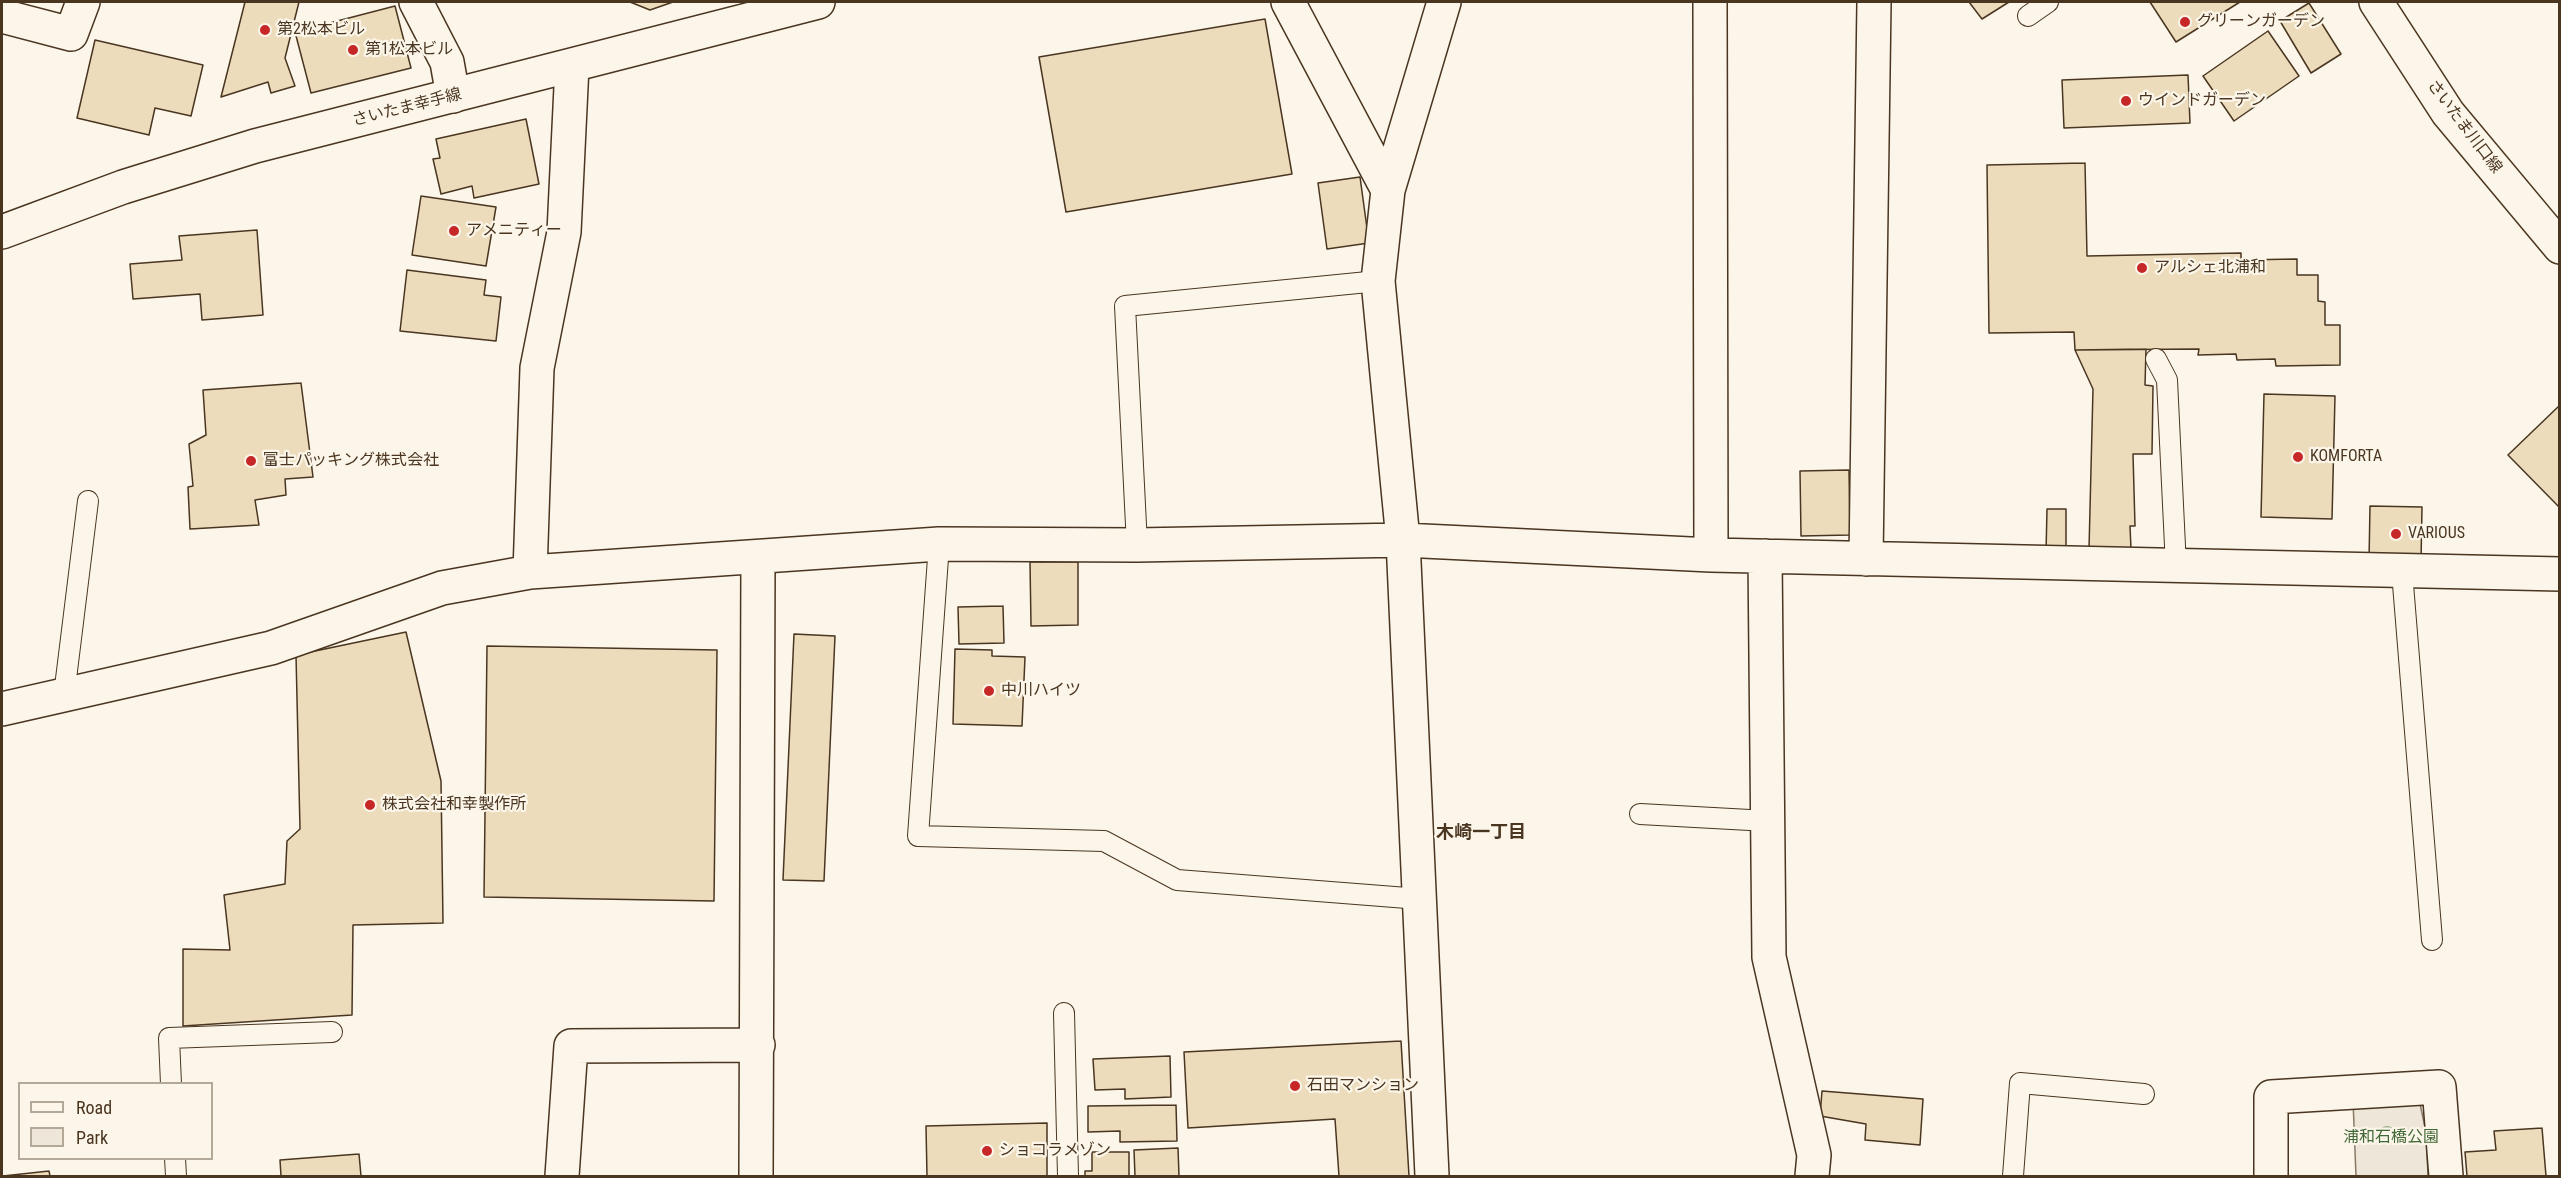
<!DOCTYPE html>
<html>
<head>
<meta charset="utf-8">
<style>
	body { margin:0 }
	#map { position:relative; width:2561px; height:1178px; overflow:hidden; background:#fbf6e9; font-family:"Roboto Condensed",sans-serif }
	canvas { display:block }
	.frame { position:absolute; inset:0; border:3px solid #4a3520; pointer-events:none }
	.legend { position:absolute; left:18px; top:1082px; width:195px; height:78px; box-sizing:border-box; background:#fbf6e9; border:2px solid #b4a999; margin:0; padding:8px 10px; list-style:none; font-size:18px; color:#4a3520 }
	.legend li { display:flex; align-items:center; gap:12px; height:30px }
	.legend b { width:30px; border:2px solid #b4a999 }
</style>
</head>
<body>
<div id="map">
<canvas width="2561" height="1178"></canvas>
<div class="frame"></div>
<ul class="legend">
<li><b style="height:8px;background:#fbf6e9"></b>Road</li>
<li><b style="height:16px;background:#ede6d9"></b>Park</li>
</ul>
</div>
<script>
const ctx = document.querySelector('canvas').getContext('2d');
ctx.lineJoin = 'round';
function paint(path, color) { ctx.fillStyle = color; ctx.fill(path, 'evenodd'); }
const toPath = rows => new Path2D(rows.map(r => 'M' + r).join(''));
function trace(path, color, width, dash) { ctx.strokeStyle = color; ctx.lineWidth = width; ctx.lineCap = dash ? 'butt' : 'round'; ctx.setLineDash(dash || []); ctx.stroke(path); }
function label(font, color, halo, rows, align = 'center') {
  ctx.font = font + ' "Roboto Condensed","Noto Sans JP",sans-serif'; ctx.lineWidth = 4.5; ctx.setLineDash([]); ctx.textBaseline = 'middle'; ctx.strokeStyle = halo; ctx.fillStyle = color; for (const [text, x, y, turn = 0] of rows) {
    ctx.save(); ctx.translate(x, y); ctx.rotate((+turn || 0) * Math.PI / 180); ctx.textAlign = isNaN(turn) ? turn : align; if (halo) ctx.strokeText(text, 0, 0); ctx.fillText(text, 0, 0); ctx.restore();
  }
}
const green = toPath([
	[2419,1099,2426,1132,2428,1176,2356,1176,2353,1100,2419,1099]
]);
paint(green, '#ede6d9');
trace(green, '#887966', 1.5);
const building = toPath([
	[245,2,299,2,285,58,295,86,271,93,268,82,221,97,245,2],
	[630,2,673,2,650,10,630,2],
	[1969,2,2009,2,1982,19,1969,2],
	[2150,2,2240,2,2176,42,2150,2],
	[2309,3,2341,54,2311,73,2280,21,2309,3],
	[395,6,411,68,311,93,295,32,395,6],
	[1265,19,1292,174,1066,212,1039,57,1265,19],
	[2268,31,2299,76,2234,121,2203,76,2268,31],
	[95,40,203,65,191,116,155,108,149,135,77,118,95,40],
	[2188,75,2190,123,2064,128,2062,80,2188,75],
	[526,119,539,184,474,198,472,186,441,194,433,159,440,158,436,139,526,119],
	[2085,163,2087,256,2241,253,2241,260,2297,259,2297,275,2318,275,2318,301,2325,302,2325,325,2340,325,2340,365,2276,366,2275,359,2237,360,2236,354,2198,355,2199,349,2075,350,2074,332,1989,333,1987,165,2085,163],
	[1360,177,1369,243,1327,249,1318,183,1360,177],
	[421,196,496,207,486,266,412,255,421,196],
	[257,230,263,315,202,320,200,294,133,299,130,264,182,260,179,236,257,230],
	[407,270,486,280,484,295,501,297,496,341,400,331,407,270],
	[2146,349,2145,385,2153,386,2152,454,2133,454,2135,526,2130,526,2131,549,2089,549,2093,389,2075,350,2146,349],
	[301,383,313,477,285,479,286,495,255,500,259,525,190,529,188,487,193,486,189,444,206,435,203,390,301,383],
	[2264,394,2335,396,2332,519,2261,517,2264,394],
	[2560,405,2560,508,2508,455,2560,405],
	[1849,470,1850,535,1801,536,1800,471,1849,470],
	[2370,506,2422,507,2421,562,2369,561,2370,506],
	[2047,509,2066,509,2066,553,2046,553,2047,509],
	[1030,562,1078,562,1078,625,1031,626,1030,562],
	[1003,606,1004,643,959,644,958,607,1003,606],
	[406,632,441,781,443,923,353,925,352,1015,183,1026,183,949,230,950,224,895,285,884,287,841,300,829,296,655,406,632],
	[794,634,835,636,824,881,783,880,794,634],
	[487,646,717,650,714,901,484,897,487,646],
	[955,649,992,650,992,656,1025,657,1022,726,953,724,955,649],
	[1401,1041,1409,1176,1339,1176,1335,1119,1188,1128,1184,1052,1401,1041],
	[1170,1056,1171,1097,1125,1099,1125,1089,1095,1090,1093,1059,1170,1056],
	[1822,1091,1923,1099,1920,1145,1865,1140,1866,1124,1820,1116,1822,1091],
	[1176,1105,1177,1141,1120,1142,1120,1131,1088,1132,1088,1106,1176,1105],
	[1047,1123,1047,1176,927,1176,926,1126,1047,1123],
	[2542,1128,2546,1176,2467,1176,2465,1152,2496,1150,2494,1131,2542,1128],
	[1178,1148,1179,1176,1135,1176,1134,1150,1178,1148],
	[1092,1152,1129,1152,1129,1176,1085,1176,1085,1171,1092,1171,1092,1152],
	[359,1154,361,1176,281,1176,280,1160,359,1154],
	[49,1171,50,1176,3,1176,49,1171]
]);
paint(building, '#ecdcbc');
trace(building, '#4a3520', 1.5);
const lane = toPath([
	[2028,16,2048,2],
	[2156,359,2167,380,2176,567],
	[939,544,918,836,1104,841,1177,880,1420,899],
	[1137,545,1125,306,1378,281],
	[2402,572,2432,940],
	[64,695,88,501],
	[1640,814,1768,821],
	[1064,1013,1068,1176],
	[171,1084,169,1038,332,1032],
	[175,1158,176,1176],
	[2013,1176,2020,1083,2144,1094]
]);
const street = toPath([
	[416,2,447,62,453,96],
	[1288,2,1388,190,1444,2],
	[1710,2,1711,555],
	[2,16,71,34,83,2],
	[1388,190,1378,281,1403,540,1432,1176],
	[1765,556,1769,957,1814,1155,1812,1176],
	[1866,559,1874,2],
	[530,572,537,368,564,232,572,66],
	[2,709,271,648,442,588,530,572,939,544,1137,545,1403,540,1711,555,2560,574],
	[562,1176,571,1046,758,1045],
	[756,1176,758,558],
	[2271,1176,2271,1097,2439,1087,2446,1176]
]);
const primary = toPath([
	[2376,2,2448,113,2560,247],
	[2,232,123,187,255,146,818,2]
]);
trace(lane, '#4a3520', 22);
trace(street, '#4a3520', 36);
trace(primary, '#4a3520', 36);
trace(lane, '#fbf6e9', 20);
trace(street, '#fbf6e9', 33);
trace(primary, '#fbf6e9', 33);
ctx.fillStyle = '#96a887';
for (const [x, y] of [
	[2387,1135]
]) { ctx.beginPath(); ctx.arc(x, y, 9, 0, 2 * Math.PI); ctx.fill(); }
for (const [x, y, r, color] of [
	[2185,22,6,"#c62828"],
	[265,30,6,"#c62828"],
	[353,50,6,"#c62828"],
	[2126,101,6,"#c62828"],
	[454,231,6,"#c62828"],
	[2142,268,6,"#c62828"],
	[2298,457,6,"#c62828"],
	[251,461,6,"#c62828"],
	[2396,534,6,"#c62828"],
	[989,691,6,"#c62828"],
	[370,805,6,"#c62828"],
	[1295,1086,6,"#c62828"],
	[987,1151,6,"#c62828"]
]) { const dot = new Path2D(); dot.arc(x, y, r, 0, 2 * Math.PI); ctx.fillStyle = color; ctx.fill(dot); trace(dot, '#fbf6e9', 2); }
label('16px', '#4a3520', '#fbf6e9', [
	["グリーンガーデン",2197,22],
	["第2松本ビル",277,30],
	["第1松本ビル",365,50],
	["ウインドガーデン",2138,101],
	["アメニティー",466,231],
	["アルシェ北浦和",2154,268],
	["KOMFORTA",2310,457],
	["富士パッキング株式会社",263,461],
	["VARIOUS",2408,534],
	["中川ハイツ",1001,691],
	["株式会社和幸製作所",382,805],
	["石田マンション",1307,1086],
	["ショコラメゾン",999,1151]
], 'left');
label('16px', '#4a3520', '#fbf6e9', [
	["さいたま幸手線",407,108,-14],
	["さいたま川口線",2464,127,53]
]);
label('16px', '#436837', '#fbf6e9', [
	["浦和石橋公園",2391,1138]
]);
label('bold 18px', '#4a3520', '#fbf6e9', [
	["木崎一丁目",1481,833]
]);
</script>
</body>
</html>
